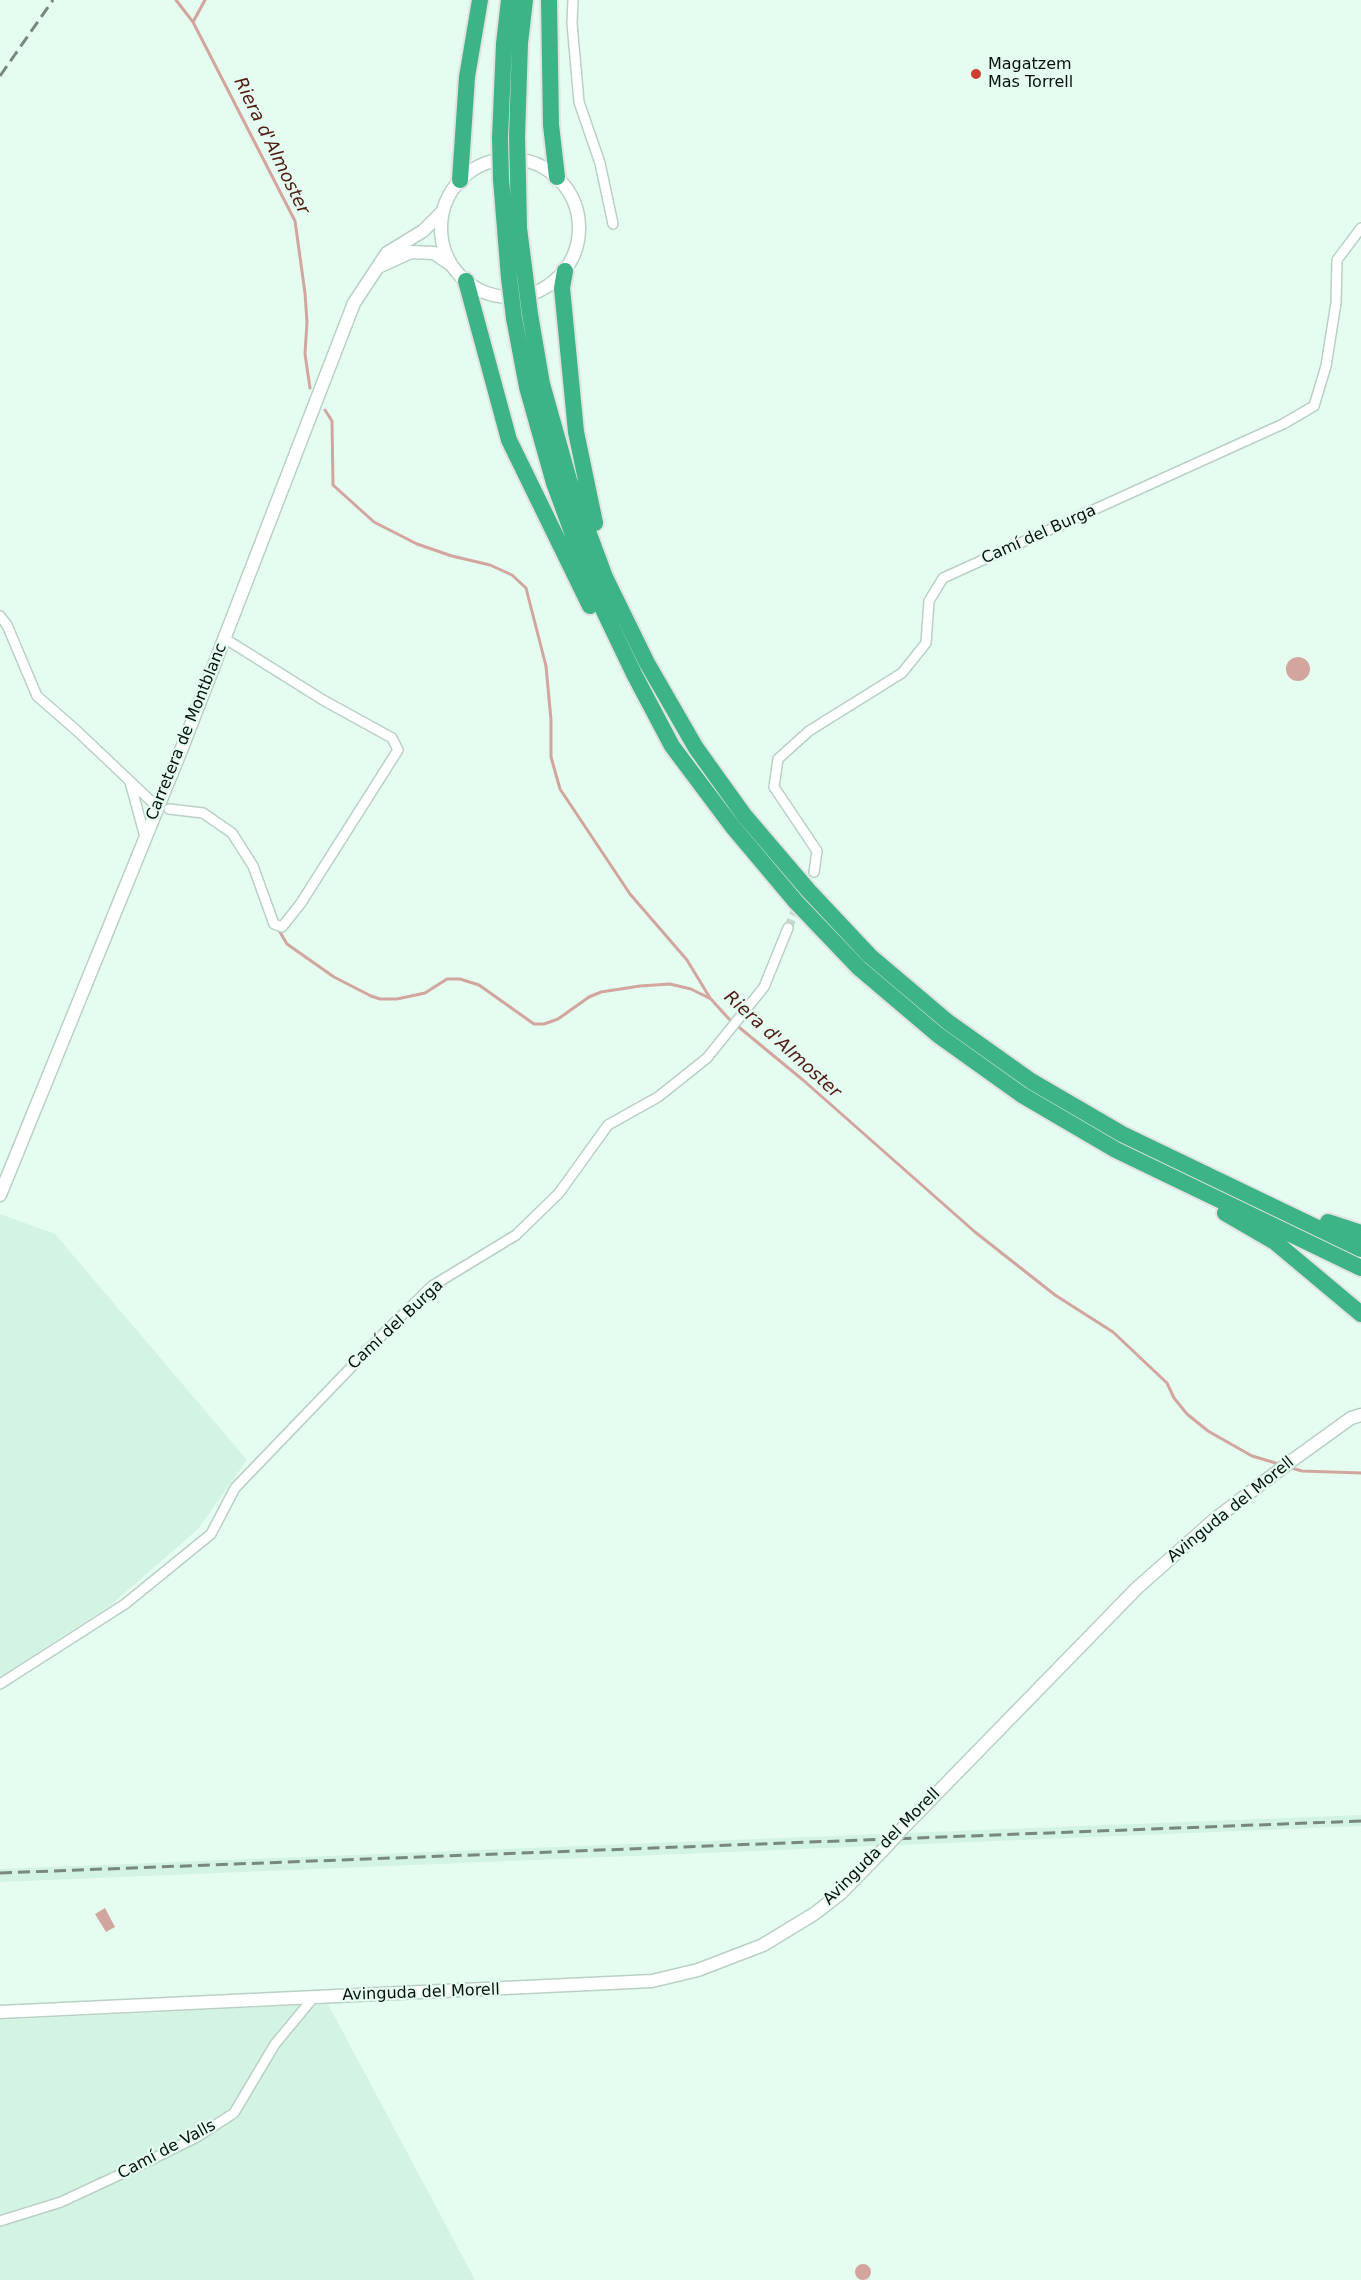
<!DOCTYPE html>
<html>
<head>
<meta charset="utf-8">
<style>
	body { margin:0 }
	canvas { display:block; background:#e5fdf0 }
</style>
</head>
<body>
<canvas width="1361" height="2280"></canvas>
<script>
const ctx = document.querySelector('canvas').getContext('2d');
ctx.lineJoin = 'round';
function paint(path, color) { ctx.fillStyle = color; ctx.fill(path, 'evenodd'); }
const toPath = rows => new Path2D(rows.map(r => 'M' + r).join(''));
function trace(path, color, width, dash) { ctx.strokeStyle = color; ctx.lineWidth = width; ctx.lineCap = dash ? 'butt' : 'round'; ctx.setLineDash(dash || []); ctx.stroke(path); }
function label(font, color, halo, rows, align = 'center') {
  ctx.font = font + ' "DejaVu Sans",sans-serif'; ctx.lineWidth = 4.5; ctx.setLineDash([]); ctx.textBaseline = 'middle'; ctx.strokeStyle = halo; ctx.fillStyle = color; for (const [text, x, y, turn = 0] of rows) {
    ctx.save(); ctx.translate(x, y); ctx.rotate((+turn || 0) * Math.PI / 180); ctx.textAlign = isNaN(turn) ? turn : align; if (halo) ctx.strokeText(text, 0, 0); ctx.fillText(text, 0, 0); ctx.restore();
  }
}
paint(toPath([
	[0,1214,55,1234,247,1460,198,1529,111,1605,0,1677],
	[1361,1815,1361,1826,0,1882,0,1869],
	[328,2004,475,2280,0,2280,0,2020]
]), '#d3f3e3');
paint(toPath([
	'1286 669a12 12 0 1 1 24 0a12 12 0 1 1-24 0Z',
	[105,1908,115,1927,106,1932,95,1914],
	'855 2272a8 8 0 1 1 16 0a8 8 0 1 1-16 0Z'
]), '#d2a69f');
trace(toPath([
	[176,0,193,22,295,221,305,293,307,322,305,354,310,388],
	[193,22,205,0],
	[325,410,332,421,333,485,374,522,417,544,452,556,490,565,512,575,526,588,546,666,551,720,551,757,560,789,630,894,687,960,710,998,729,1019,803,1080,975,1232,1055,1295,1113,1332,1167,1383,1174,1398,1187,1414,1208,1431,1252,1456,1279,1464],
	[277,927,287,944,334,977,371,996,380,999,397,999,425,993,447,979,460,979,479,985,534,1024,544,1024,558,1019,589,997,601,992,640,986,670,984,691,989,709,998],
	[1288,1467,1302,1471,1361,1473]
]), '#d2a69f', 3);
trace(toPath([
	[788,928,799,903]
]), '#c4d9ce', 9, [9, 4.5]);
const minor = toPath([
	[573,0,572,23,579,102,600,163,613,224],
	[0,616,7,625,37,696,76,730,151,801],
	[130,782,145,837],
	[169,809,203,813,232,833,253,866,274,924,282,927,301,903,398,750,392,738,323,700,224,638],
	[814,872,817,851,774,787,778,759,809,731,902,673,926,643,929,601,943,578,1283,424,1314,406,1326,366,1336,303,1337,260,1361,228],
	[0,1684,125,1604,211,1534,235,1488,387,1330,432,1286,516,1235,559,1193,608,1125,658,1097,707,1058,764,987,788,928],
	[0,2221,61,2202,134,2168,197,2137,234,2113,275,2044,314,1997]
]);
const tertiary = toPath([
	'441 228a69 69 0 1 1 138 0a69 69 0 1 1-138 0Z',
	[378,267,411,252,434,253,450,264],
	[0,1195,182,748,354,303,387,253,423,231,443,211],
	[903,1828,1137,1588,1215,1519,1290,1462,1351,1418,1361,1415],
	[0,2012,652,1981,698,1970,763,1945,814,1914,841,1893,885,1848]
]);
const motorway = toPath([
	[549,0,551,125,557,177],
	[517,137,520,43,525,0],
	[500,138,504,44,509,0],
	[518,178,519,228,525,275],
	[501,179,509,278],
	[460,180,467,77,480,0],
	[565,271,562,288,576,432,595,523],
	[466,281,509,440,590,606],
	[530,314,542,384,569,480,605,577,647,663,696,748,744,815,808,890,870,956,948,1022,1031,1081,1122,1134,1361,1249],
	[514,318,527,387,554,483,591,584,634,674,672,746,732,826,796,902,859,968,938,1035,1022,1095,1116,1150,1361,1268],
	[1225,1213,1275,1242,1361,1314],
	[1328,1222,1361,1233]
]);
trace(minor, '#b9d1c5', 12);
trace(tertiary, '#b9d1c5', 15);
trace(motorway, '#e1e2e2', 20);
trace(minor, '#fff', 9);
trace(tertiary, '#fff', 12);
trace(motorway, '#3cb485', 16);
trace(toPath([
	[0,76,53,0],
	[0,1873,1361,1821]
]), '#78887f', 3, [12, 6]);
const tertiaryBridge = toPath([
	[885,1848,903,1828]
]);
const motorwayBridge = toPath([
	[517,137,518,178],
	[500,138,501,179],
	[525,275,530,314],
	[509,278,514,318]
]);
trace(tertiaryBridge, '#b9d1c5', 15, []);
trace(motorwayBridge, '#e1e2e2', 20, []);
trace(tertiaryBridge, '#fff', 12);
trace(motorwayBridge, '#3cb485', 16);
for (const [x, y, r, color] of [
	[976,74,6,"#cd3f33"]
]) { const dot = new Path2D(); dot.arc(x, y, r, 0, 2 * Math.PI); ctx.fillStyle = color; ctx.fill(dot); trace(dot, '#e5fdf0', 2); }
label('16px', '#08100c', '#e5fdf0', [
	["Magatzem",988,65],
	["Mas Torrell",988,83]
], 'left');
label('16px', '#08100c', '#e5fdf0', [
	["Camí del Burga",1039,535,-24],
	["Carretera de Montblanc",187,732,-68],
	["Camí del Burga",396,1325,-43],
	["Avinguda del Morell",1231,1510,-39],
	["Avinguda del Morell",882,1847,-45],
	["Avinguda del Morell",421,1993,-2],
	["Camí de Valls",167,2150,-28]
]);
label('italic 18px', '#4f1913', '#e5fdf0', [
	["Riera d'Almoster",271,146,64],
	["Riera d'Almoster",782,1045,42]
]);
</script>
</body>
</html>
